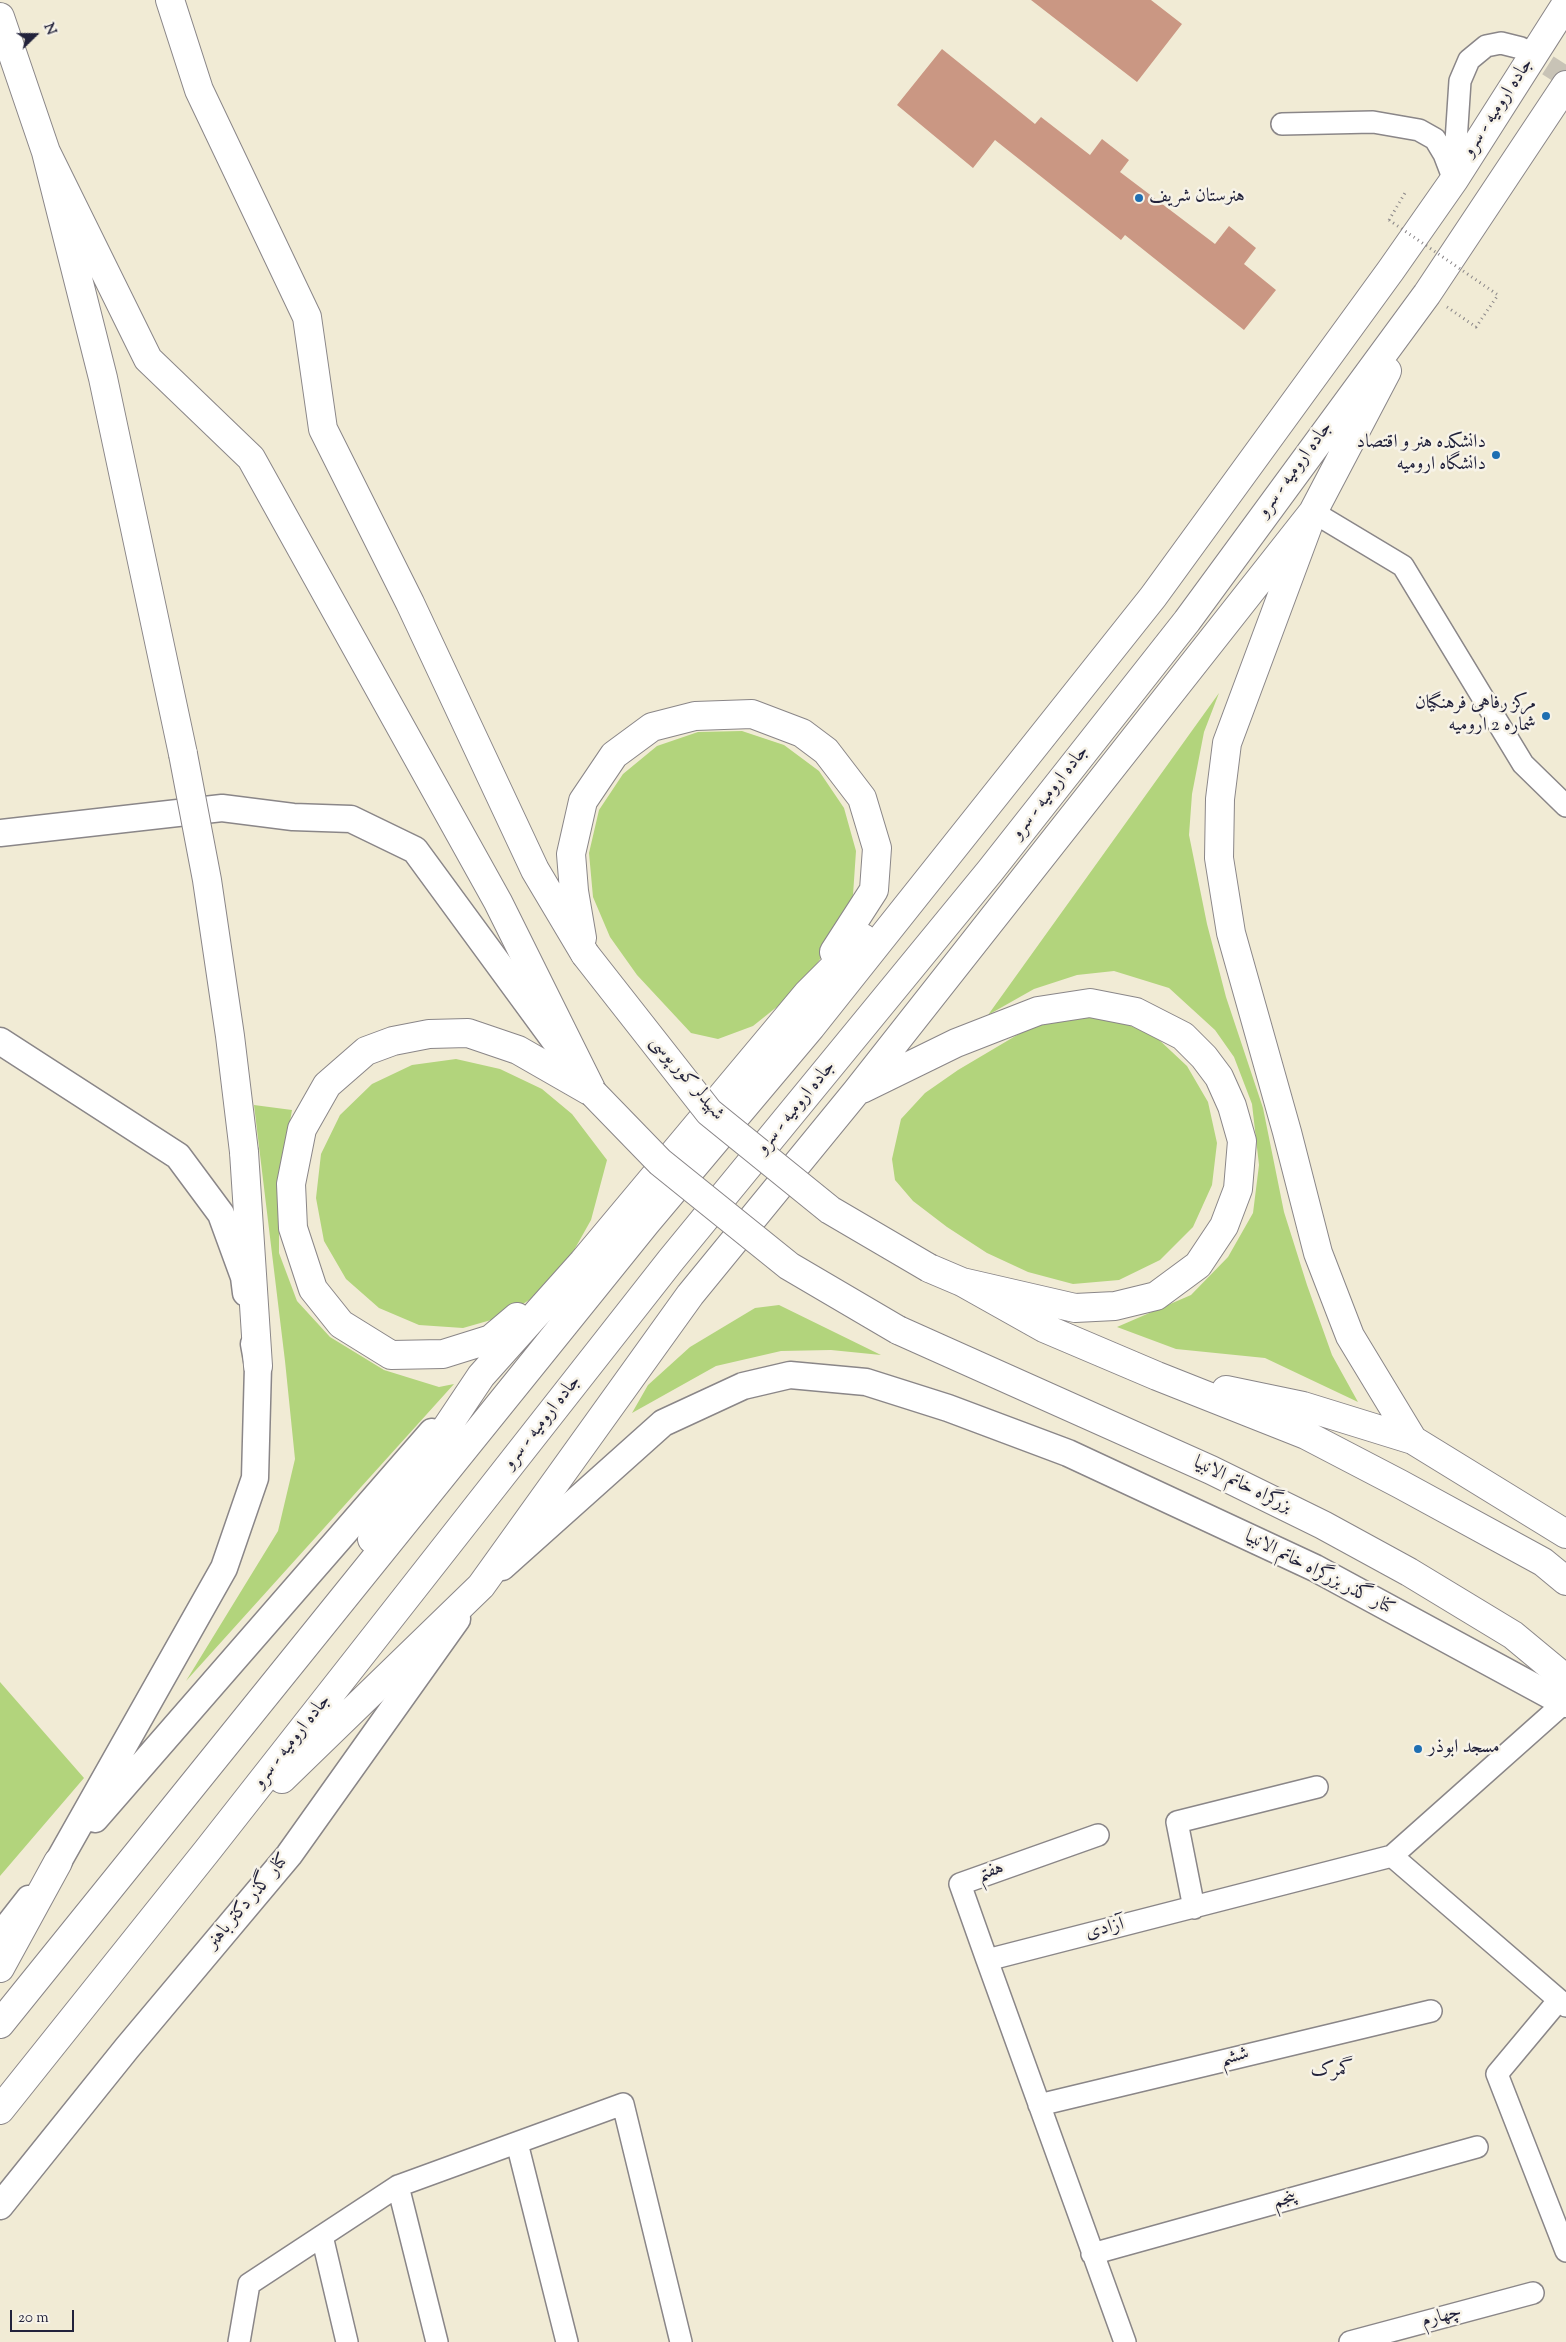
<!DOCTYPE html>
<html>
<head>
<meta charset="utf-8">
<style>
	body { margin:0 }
	#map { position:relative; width:1566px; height:2342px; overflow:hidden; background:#f1ebd5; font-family:"Sorts Mill Goudy",serif }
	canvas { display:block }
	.north { position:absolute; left:10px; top:10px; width:50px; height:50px; -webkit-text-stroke:4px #f7f3e8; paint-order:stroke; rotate:68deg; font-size:14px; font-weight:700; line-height:20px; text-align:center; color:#22223b }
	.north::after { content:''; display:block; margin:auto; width:18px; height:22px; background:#22223b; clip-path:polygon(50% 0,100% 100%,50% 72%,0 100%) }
	.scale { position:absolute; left:10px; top:2310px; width:64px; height:22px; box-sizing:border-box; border:2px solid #22223b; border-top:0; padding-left:6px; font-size:15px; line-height:18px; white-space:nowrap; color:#22223b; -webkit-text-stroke:4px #f7f3e8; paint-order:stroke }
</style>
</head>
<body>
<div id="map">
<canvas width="1566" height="2342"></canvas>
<div class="north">N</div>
<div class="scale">20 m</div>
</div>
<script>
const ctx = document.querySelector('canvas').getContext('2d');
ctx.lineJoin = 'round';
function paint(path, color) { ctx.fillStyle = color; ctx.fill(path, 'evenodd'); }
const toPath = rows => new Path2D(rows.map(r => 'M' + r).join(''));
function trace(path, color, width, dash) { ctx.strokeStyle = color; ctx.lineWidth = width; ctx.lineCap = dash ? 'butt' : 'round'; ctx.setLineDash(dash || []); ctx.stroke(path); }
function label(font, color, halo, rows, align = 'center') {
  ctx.font = font + ' "Sorts Mill Goudy",Amiri,serif'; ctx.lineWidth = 5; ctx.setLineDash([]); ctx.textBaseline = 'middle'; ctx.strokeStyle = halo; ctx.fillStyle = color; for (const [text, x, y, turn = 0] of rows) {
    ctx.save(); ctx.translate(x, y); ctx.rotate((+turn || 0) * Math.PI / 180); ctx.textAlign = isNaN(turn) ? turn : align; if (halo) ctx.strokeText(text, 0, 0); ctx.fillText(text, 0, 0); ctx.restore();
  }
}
paint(toPath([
	[1219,693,1204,732,1192,794,1189,835,1207,924,1226,997,1263,1108,1284,1212,1307,1285,1332,1355,1358,1402,1265,1358,1176,1349,1117,1327,1191,1295,1228,1257,1253,1213,1259,1165,1252,1104,1234,1057,1215,1030,1169,988,1114,971,1077,975,1034,989,988,1015],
	[742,731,784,745,819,771,844,808,856,851,853,895,836,936,809,975,783,1002,753,1026,718,1039,691,1033,637,975,610,937,593,897,589,853,599,810,623,774,657,746,698,732],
	[1075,1016,1117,1020,1156,1037,1187,1066,1208,1102,1217,1143,1212,1185,1193,1227,1160,1260,1119,1280,1073,1284,1028,1272,987,1253,947,1227,913,1201,895,1180,892,1159,901,1119,925,1093,958,1070,1034,1025],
	[456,1059,500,1069,542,1089,572,1114,607,1160,591,1220,573,1252,541,1292,505,1316,463,1328,419,1325,379,1308,346,1279,324,1241,316,1198,321,1154,340,1115,372,1084,412,1065],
	[254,1105,292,1110,279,1183,279,1253,297,1301,330,1337,384,1370,439,1387,454,1384,186,1681,278,1531,295,1459,285,1361],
	[779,1305,881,1355,831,1350,781,1351,716,1366,632,1413,648,1385,690,1347,755,1308],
	[0,1682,84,1778,0,1876]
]), '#b2d47c');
paint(toPath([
	[1031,0,1151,0,1182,24,1137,82],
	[942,49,1035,124,1041,117,1090,155,1102,139,1129,160,1120,172,1215,244,1229,226,1256,248,1244,264,1276,290,1244,330,1125,235,1121,240,995,140,973,168,897,105]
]), '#ca9783');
trace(toPath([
	[1521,48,1566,77]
]), '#c8c3b6', 21, [21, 11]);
const minor = toPath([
	[1282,124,1373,122,1419,130,1435,139,1444,154,1454,180],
	[1454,172,1460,81,1469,60,1486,46,1501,43,1521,48],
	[1313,512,1403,566,1523,764,1566,806],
	[1392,1856,1566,2006],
	[1194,1908,1177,1822,1317,1787],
	[987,1960,960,1884,1098,1835],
	[1558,2001,1497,2074,1566,2251],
	[1039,2105,1431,2011],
	[517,2143,567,2342],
	[398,2186,437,2342],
	[322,2236,347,2342],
	[1092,2254,1477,2147],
	[239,2342,249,2284,398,2186,623,2104,681,2342],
	[1125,2342,987,1960,1392,1856,1564,1703],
	[1350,2342,1533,2293]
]);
const major = toPath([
	[0,833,222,808,293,817,351,819,415,850,566,1056],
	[0,1041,178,1156,221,1214,244,1277,246,1293],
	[502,1567,663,1423,743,1386,790,1375,866,1382,948,1408,1068,1453,1315,1568,1566,1704],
	[95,1819,432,1432],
	[58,1862,224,1568,255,1478,258,1366,254,1344],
	[0,1936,29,1899],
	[0,2206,127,2048,289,1855,457,1619]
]);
const highway = toPath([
	[170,0,199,90,307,317,323,429,410,603,535,870,585,954],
	[0,17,46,152,103,378,183,754],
	[46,152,148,359,251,458,498,902,593,1093],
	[1387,371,1313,512,1227,743,1220,799,1219,858,1231,933,1287,1132,1318,1253,1350,1336,1413,1440],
	[582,938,574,891,571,854,583,801,614,755,652,727,695,716,752,714,802,733,826,751,862,798,877,848,874,890,834,952],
	[862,1089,956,1043,1038,1011,1090,1003,1136,1012,1183,1036,1204,1057,1219,1077,1232,1106,1242,1141,1238,1189,1224,1226,1198,1265,1156,1296,1115,1306,1075,1308,962,1282],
	[244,1152,258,1366],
	[929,1268,962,1282,1044,1328,1157,1376,1306,1435,1400,1484,1543,1562,1566,1581],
	[517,1317,491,1339,443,1354,391,1355,341,1324,313,1289,293,1228,291,1184,302,1129,327,1085,366,1051,393,1041,429,1034,468,1033,518,1050,593,1093],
	[898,1330,1211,1470,1323,1525,1409,1572,1513,1635,1566,1679],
	[1226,1390,1303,1406,1413,1440,1566,1534],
	[372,1539,481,1376,583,1262,807,994,863,938],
	[282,1779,481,1586,690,1295,856,1092,1313,512],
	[0,1968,58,1862],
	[0,2024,646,1223,811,1027,1153,597,1391,270,1454,180,1566,4],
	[0,2110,207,1851,671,1260,990,871,1187,621,1427,294,1566,85]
]);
trace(minor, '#8a8688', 24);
trace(major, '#8a8688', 29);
trace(highway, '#8a8688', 30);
trace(toPath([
	[1389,220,1405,193],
	[1447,307,1476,327,1498,295]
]), '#8a8688', 3, [1, 4]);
trace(minor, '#fff', 21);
trace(major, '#fff', 26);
trace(highway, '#fff', 28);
const highwayBridge = toPath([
	[183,754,207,880,230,1036,244,1152],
	[585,954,709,1112,830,1210,929,1268],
	[593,1093,660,1162,789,1266,898,1330]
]);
trace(highwayBridge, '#8a8688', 30, []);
trace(toPath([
	[1389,220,1498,295]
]), '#8a8688', 3, [1, 4]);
trace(highwayBridge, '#fff', 28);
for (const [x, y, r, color] of [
	[1139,198,5,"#1f6fb2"],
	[1496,455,5,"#1f6fb2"],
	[1546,716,5,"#1f6fb2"],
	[1418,1749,5,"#1f6fb2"]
]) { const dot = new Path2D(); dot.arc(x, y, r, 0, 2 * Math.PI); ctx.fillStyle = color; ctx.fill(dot); trace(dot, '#f7f3e8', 2); }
label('19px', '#22223b', '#f7f3e8', [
	["جاده ارومیه - سرو",1499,108,-57],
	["جاده ارومیه - سرو",1296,470,-54],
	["جاده ارومیه - سرو",1051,793,-52],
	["شهیدلر کور پوسی",686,1079,50],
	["جاده ارومیه - سرو",797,1108,-51],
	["جاده ارومیه - سرو",543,1423,-52],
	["بزرگراه خاتم الانبیا",1242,1486,26],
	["کنار گذر بزرگراه خاتم الانبیا",1319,1574,27],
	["جاده ارومیه - سرو",293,1742,-52],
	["هفتم",991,1873,-20],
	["کنار گذر دکتر باهنر",249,1902,-50],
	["آزادی",1105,1930,-14],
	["ششم",1235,2058,-14],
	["پنجم",1285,2201,-15],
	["چهارم",1442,2318,-15]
]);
label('19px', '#22223b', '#f7f3e8', [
	["هنرستان شریف",1149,198],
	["دانشکده هنر و اقتصاد",1486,444,"right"],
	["دانشگاه ارومیه",1486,466,"right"],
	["مرکز رفاهی فرهنگیان",1536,705,"right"],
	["شماره 2 ارومیه",1536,727,"right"],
	["مسجد ابوذر",1428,1749]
], 'left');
label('20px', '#22223b', '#f7f3e8', [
	["گمرک",1332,2072]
]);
</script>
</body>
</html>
